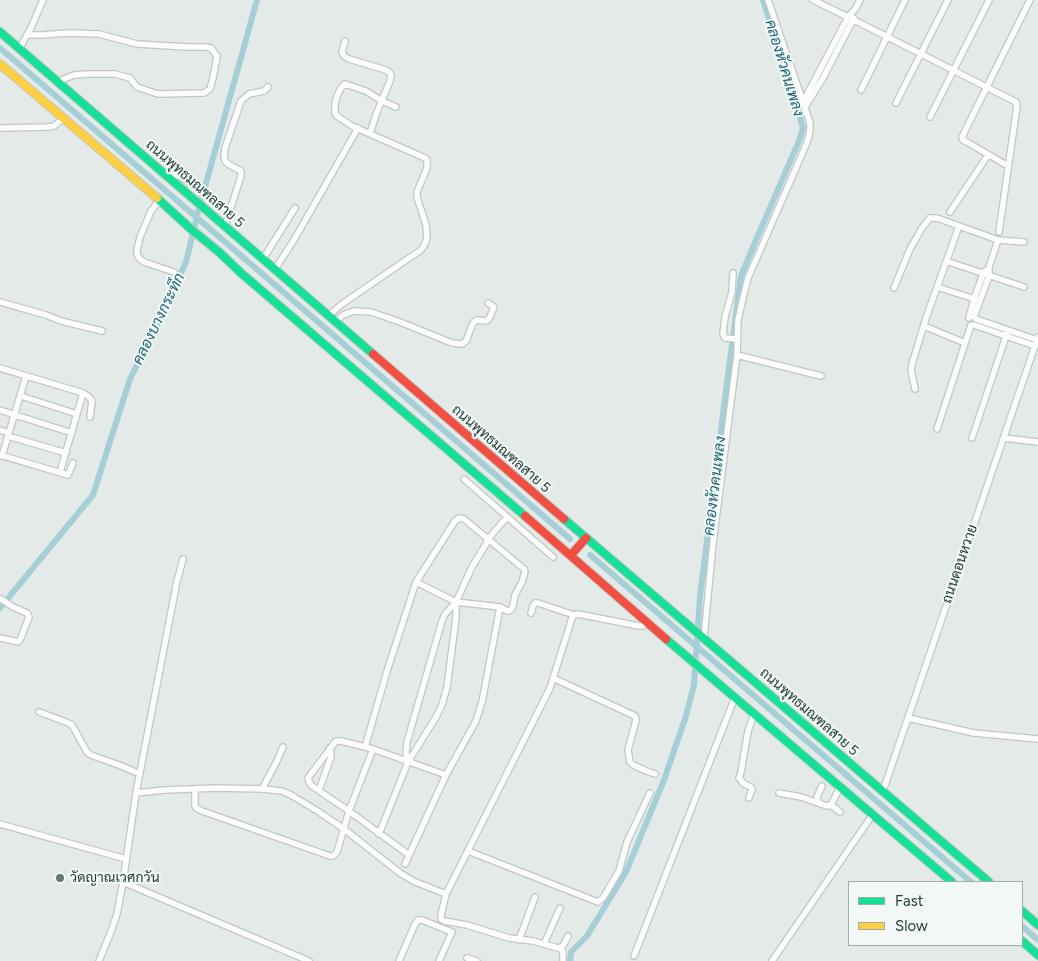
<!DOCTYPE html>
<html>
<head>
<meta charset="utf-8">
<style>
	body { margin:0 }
	#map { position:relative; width:1038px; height:961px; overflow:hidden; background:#e4eae7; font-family:Figtree,sans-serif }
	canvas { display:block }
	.legend { position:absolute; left:848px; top:881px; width:175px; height:65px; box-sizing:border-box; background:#f2f8f5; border:1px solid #9fada9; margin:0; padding:6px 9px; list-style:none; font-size:15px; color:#223c37 }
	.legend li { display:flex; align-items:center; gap:10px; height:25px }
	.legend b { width:25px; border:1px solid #9fada9 }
</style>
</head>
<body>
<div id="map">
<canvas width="1038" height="961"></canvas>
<ul class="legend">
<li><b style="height:6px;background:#16e098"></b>Fast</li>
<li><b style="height:6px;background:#ffcf43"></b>Slow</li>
</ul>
</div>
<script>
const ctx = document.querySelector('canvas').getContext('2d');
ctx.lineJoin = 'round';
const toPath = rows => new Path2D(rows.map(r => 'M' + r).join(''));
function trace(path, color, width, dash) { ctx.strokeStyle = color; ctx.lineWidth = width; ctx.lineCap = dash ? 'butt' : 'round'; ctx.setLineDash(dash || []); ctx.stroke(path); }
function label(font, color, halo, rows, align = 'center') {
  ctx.font = font + ' Figtree,Sarabun,sans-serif'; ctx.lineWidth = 4; ctx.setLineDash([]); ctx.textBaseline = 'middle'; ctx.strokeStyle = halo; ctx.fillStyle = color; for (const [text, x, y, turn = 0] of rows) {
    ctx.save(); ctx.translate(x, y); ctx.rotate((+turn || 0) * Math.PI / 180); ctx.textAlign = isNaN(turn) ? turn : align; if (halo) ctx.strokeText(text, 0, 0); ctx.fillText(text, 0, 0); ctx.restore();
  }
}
trace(toPath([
	[0,48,570,539],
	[590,555,971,882],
	[0,608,93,495,130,379,154,332,186,262,198,212,257,0],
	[1022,926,1038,940],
	[570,961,571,952,587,936,626,872,664,780,686,716,694,685,700,596,724,406,741,276,756,240,799,141,803,128,797,106,763,0]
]), '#a5ced7', 6);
const street = toPath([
	[813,0,854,20,1016,102,1017,106,999,232],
	[27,35,42,35,69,33,99,34,137,44,187,47,205,47,211,48,217,56,213,78,210,89,204,93,158,94,137,87,130,78,115,74,88,74,74,75,64,79,58,83],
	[345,41,342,52,344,56,349,59,386,70,389,72,391,75,390,81,377,112,370,133],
	[19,49,31,28,43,0],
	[861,90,905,0],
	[803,102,848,17,856,8,860,0],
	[896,103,948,0],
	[805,107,823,78,854,18],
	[930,117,989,0],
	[0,128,48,127,54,126,63,119],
	[1008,166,967,142,963,140,962,137,1030,0],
	[167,176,175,175,180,176,193,185],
	[159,201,151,211,146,223,140,237,137,250,137,254,139,258,144,262,174,272],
	[950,212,988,155],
	[225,226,241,176,241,171,228,164,225,161,224,156,225,148,241,101,249,94,264,91,268,87],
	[263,259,295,208],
	[946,261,1024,287],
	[275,269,294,240,358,128],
	[733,273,732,292,725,317,723,334,725,338,737,339],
	[937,287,975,299],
	[894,288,910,249,922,228,930,218,937,218,948,222,998,240,1024,242],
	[0,302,46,315,61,321,102,331],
	[328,316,342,304,412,256,421,250,425,244,427,237,426,225,417,197,417,192,427,168,427,160,425,158,352,126,337,116,335,113,335,104,337,96,341,88,345,84,366,91,382,101,396,107],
	[974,317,989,276,989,267,998,240],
	[969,318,974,299,983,274,985,271],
	[976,319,1037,340],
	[335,322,343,315,354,311,371,312,400,322,452,343,462,344,466,341,473,323,477,320,483,321,488,320,490,317,494,307,488,303],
	[974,325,1035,346],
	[924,326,965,343],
	[737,355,821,376],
	[0,368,83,393,60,472],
	[915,389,911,370,912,364,926,318,959,226],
	[83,393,88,396,92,401,90,417],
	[21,396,77,414],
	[0,410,72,433],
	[937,429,971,325],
	[0,430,9,433],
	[8,436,66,453],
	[972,438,1008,330],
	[1004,438,1038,442],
	[0,455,68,475,73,463],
	[2,456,26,376],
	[464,479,553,557],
	[531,613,533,606,535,603,538,603,574,615],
	[0,638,18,642,20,640,29,617,27,613,13,607,1,599],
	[704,638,713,543,737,355,738,320,743,298,748,278,806,145,809,136,810,127,810,123,803,102,768,0],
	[553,678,635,716,636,720,628,750,630,762,633,765,644,770,655,774],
	[39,712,66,722,72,725,87,752,91,755,119,765,140,774],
	[908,718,974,733,1038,739],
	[365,747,341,741,336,741,308,778,309,782,312,786,349,811,409,855],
	[373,749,365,747,388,668,416,582,455,521,459,518,464,519,524,569,525,572,522,582,515,595,513,606,511,610,507,611,500,607,456,602,416,582],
	[408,762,406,753,407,742,442,621,445,614,456,602,472,567,486,544,488,539,507,517],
	[195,789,195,805,196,808,202,811,330,856,333,856,337,852,349,811,373,749,446,775],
	[262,789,276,763,283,747],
	[319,790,331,757,330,748],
	[883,791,1038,337],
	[136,793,165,790,217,788,262,789,282,791,291,795,319,812,344,829,400,873,413,881,446,894],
	[779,793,801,797,827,806,831,805,840,787],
	[749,798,752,789,751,787,744,784,739,778,741,772,748,731,754,714],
	[818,803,817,797,822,786],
	[831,805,840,812],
	[0,824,126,859],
	[379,834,408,762,436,717,442,705,447,687,456,618,456,602],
	[468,851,598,902,603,898,619,871,627,842,650,793],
	[405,864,446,775,476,721,482,702,500,607],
	[123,882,309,961],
	[568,936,564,944,562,947,558,948,533,941,509,938,467,925,444,921,441,919,441,915,446,894,550,688,572,618,574,615,578,614,639,626,643,626,647,623],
	[519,940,535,897],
	[544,944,560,908],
	[560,948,563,952,563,961],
	[634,956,735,697],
	[467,958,477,961],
	[99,961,112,929,117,914,123,882,136,793,177,581,183,559],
	[399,961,415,924,418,920,422,920,452,932,439,961],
	[772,961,873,814]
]);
const fast = toPath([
	[0,32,373,354],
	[157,198,192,230,219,252,241,273,525,516],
	[564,519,989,882],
	[666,639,952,882],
	[1022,911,1038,925],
	[1022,941,1038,955]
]);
const slow = toPath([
	[0,64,157,198]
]);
const jam = toPath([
	[373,354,564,519],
	[525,516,666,639],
	[571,555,586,538]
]);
trace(street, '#c1c7c4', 8);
trace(fast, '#bfc7c4', 10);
trace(slow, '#bfc7c4', 10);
trace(jam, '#bfc7c4', 10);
trace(street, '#fbfcfb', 5.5);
trace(fast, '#16e098', 8);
trace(slow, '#ffcf43', 8);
trace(jam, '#f24e42', 8);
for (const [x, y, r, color] of [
	[60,878,5,"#667975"]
]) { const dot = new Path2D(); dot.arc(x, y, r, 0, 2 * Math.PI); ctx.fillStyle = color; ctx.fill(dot); trace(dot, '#f2f8f5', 2); }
label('14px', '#223c37', '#f2f8f5', [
	["ถนนพุทธมณฑลสาย 5",195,184,41],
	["ถนนพุทธมณฑลสาย 5",501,449,41],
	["ถนนดอนหวาย",960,564,-71],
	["ถนนพุทธมณฑลสาย 5",809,712,41]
]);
label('14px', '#223c37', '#f2f8f5', [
	["วัดญาณเวศกวัน",70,878]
], 'left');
label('italic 15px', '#1d6477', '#f2f8f5', [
	["คลองหัวคนเพลง",784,68,73],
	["คลองบางกระทึก",159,319,-64],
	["คลองหัวคนเพลง",715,486,-83]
]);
</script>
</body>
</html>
